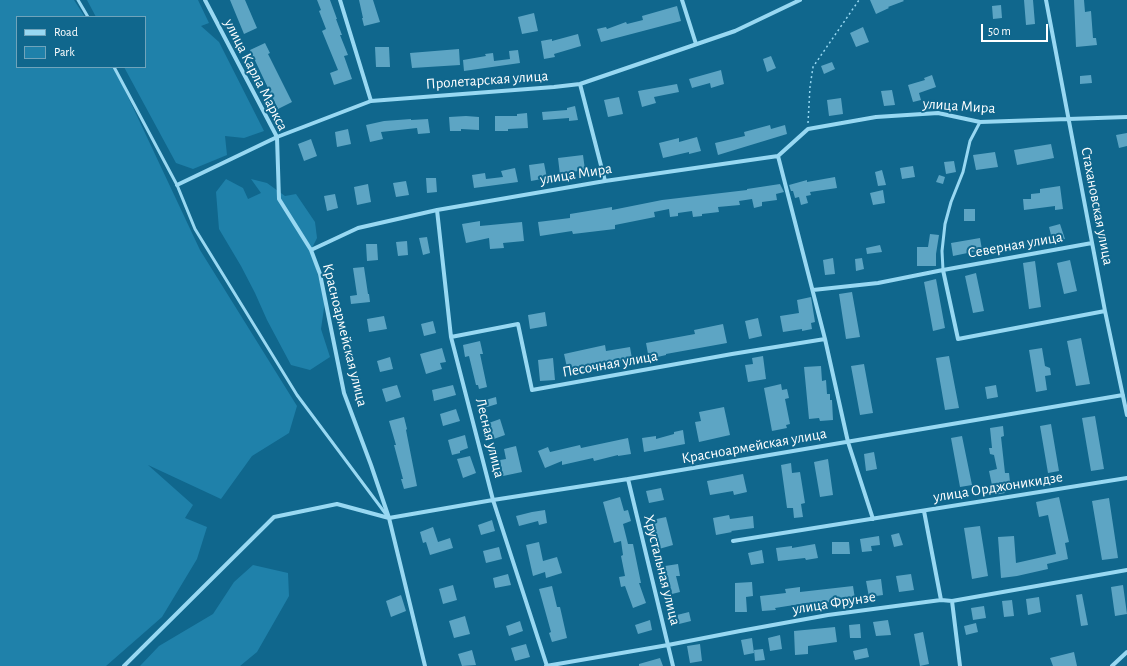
<!DOCTYPE html>
<html>
<head>
<meta charset="utf-8">
<style>
	body { margin:0 }
	#map { position:relative; width:1127px; height:666px; overflow:hidden; background:#10678d; font-family:"Alegreya Sans",sans-serif }
	canvas { display:block }
	.legend { position:absolute; left:16px; top:16px; width:130px; height:52px; box-sizing:border-box; background:#10678d; border:1px solid #70a4bb; margin:0; padding:5px 7px; list-style:none; font-size:12px; color:#fff }
	.legend li { display:flex; align-items:center; gap:8px; height:20px }
	.legend b { width:20px; border:1px solid #70a4bb }
	.scale { position:absolute; left:981px; top:24px; width:67px; height:18px; box-sizing:border-box; border:2px solid #fff; border-top:0; padding-left:5px; font-size:12px; line-height:14px; white-space:nowrap; color:#fff; -webkit-text-stroke:3px #10678d; paint-order:stroke }
</style>
</head>
<body>
<div id="map">
<canvas width="1127" height="666"></canvas>
<ul class="legend">
<li><b style="height:5px;background:#98d8f2"></b>Road</li>
<li><b style="height:11px;background:#1f81aa"></b>Park</li>
</ul>
<div class="scale">50 m</div>
</div>
<script>
const ctx = document.querySelector('canvas').getContext('2d');
ctx.lineJoin = 'round';
function paint(path, color) { ctx.fillStyle = color; ctx.fill(path, 'evenodd'); }
const toPath = rows => new Path2D(rows.map(r => 'M' + r).join(''));
function trace(path, color, width, dash) { ctx.strokeStyle = color; ctx.lineWidth = width; ctx.lineCap = dash ? 'butt' : 'round'; ctx.setLineDash(dash || []); ctx.stroke(path); }
function label(font, color, halo, rows, align = 'center') {
  ctx.font = font + ' "Alegreya Sans",sans-serif'; ctx.lineWidth = 4; ctx.setLineDash([]); ctx.textBaseline = 'middle'; ctx.strokeStyle = halo; ctx.fillStyle = color; for (const [text, x, y, turn = 0] of rows) {
    ctx.save(); ctx.translate(x, y); ctx.rotate((+turn || 0) * Math.PI / 180); ctx.textAlign = isNaN(turn) ? turn : align; if (halo) ctx.strokeText(text, 0, 0); ctx.fillText(text, 0, 0); ctx.restore();
  }
}
paint(toPath([
	[0,0,74,0,85,17,17,17,17,67,114,67,200,250,297,406,289,433,252,456,221,499,148,465,193,505,185,518,207,527,197,559,162,617,106,666,0,666],
	[87,0,198,0,209,23,201,26,219,42,264,131,244,138,225,136,227,155,193,169,176,163,124,67,145,67,145,17,96,17],
	[226,179,243,188,248,199,261,193,251,179,267,183,285,196,296,194,315,222,317,238,311,250,325,301,321,329,330,357,310,370,291,365,267,320,255,293,241,266,219,229,216,192],
	[253,565,288,573,289,596,257,652,240,666,140,666,159,646,213,614,234,582]
]), '#1f81aa');
paint(toPath([
	[230,0,245,0,257,28,244,34],
	[317,0,330,0,337,19,336,19,342,35,340,35,348,55,344,56,352,79,334,85,330,73,338,70,322,31,326,29,319,11,321,10],
	[359,0,373,0,380,22,364,26,362,18,363,18],
	[870,0,903,0,904,1,888,7,889,8,876,14],
	[1024,0,1033,0,1035,24,1026,25],
	[1074,0,1084,0,1085,12,1091,11,1093,38,1096,38,1097,45,1076,47],
	[1001,5,1002,18,993,19,992,6],
	[677,6,681,21,601,42,597,29,606,27,607,29,626,22,627,24,643,20,642,16],
	[534,13,538,31,522,34,518,17],
	[863,27,869,42,856,47,850,33],
	[578,34,581,46,554,54,555,57,544,59,541,41,552,39,552,41],
	[265,43,270,53,268,54,292,102,278,109,250,50],
	[375,47,389,47,390,67,376,67],
	[459,49,460,65,412,68,410,53],
	[518,50,520,63,464,71,463,60,486,56,485,54,493,53,494,61,510,59,509,51],
	[771,56,776,68,767,72,763,59],
	[832,62,835,69,824,74,821,66],
	[721,70,724,84,711,88,710,83,692,88,689,79],
	[932,75,936,87,919,93,921,100,913,102,908,85,925,80,924,78],
	[1091,75,1092,83,1080,84,1080,76],
	[677,84,679,92,654,97,656,103,642,107,638,91],
	[892,90,895,105,884,106,881,91],
	[619,97,623,114,608,117,604,100],
	[841,98,843,114,829,116,827,100],
	[575,106,578,120,569,121,569,118,543,120,542,112,567,110,567,108],
	[527,113,528,128,508,129,508,131,495,131,495,116,517,116,517,114],
	[466,116,479,117,479,130,461,129,461,131,450,131,449,117],
	[411,119,411,120,428,119,430,133,418,134,417,128,381,132,383,139,370,142,366,125,384,121],
	[770,125,771,129,785,125,787,134,718,155,715,143,745,136,744,132],
	[348,129,351,144,337,147,335,132],
	[1127,133,1127,146,1119,148,1116,135],
	[697,137,701,151,689,154,689,152,663,158,659,143,679,138,679,142],
	[311,139,317,156,304,161,298,144],
	[1051,144,1054,158,1017,165,1014,150],
	[995,152,998,167,976,170,973,155],
	[583,155,585,170,572,172,572,173,560,175,558,158],
	[954,161,956,172,946,174,944,162],
	[544,163,547,178,531,181,529,165],
	[913,166,915,177,902,179,900,168],
	[515,168,518,182,474,188,472,175,485,173,486,179,503,177,501,171],
	[882,170,886,185,878,186,875,172],
	[939,175,945,177,943,184,936,182],
	[835,177,837,188,810,192,811,195,806,196,808,203,801,205,799,197,795,198,793,191,791,191,789,185,807,180,807,182],
	[426,178,436,178,437,192,427,193],
	[406,181,409,195,396,197,393,183],
	[368,184,371,202,357,205,354,187],
	[780,184,784,192,776,194,777,200,762,202,762,206,754,208,752,199,739,201,740,205,718,207,719,212,702,214,702,216,693,217,692,211,678,213,678,216,670,217,669,209,654,212,655,217,615,225,615,229,573,234,572,231,540,236,538,222,570,218,570,214,612,207,612,210,662,200,747,190,747,189],
	[1060,186,1063,209,1055,210,1055,206,1024,210,1023,199,1031,199,1031,194,1040,193,1040,189],
	[883,190,885,203,873,205,870,193],
	[335,194,338,208,327,211,324,196],
	[964,209,975,209,975,221,964,221],
	[480,221,480,226,522,222,524,241,503,243,504,248,490,249,489,238,466,243,462,224],
	[1060,224,1065,239,1053,243,1049,227],
	[930,234,939,235,936,254,936,266,917,266,917,247,928,247],
	[427,237,430,253,423,255,419,238],
	[980,238,982,250,953,256,951,243],
	[407,241,408,255,398,256,396,242],
	[366,244,377,244,378,260,367,261],
	[880,245,882,252,867,254,866,248],
	[833,258,835,274,825,275,823,260],
	[862,258,864,269,856,271,855,259],
	[1070,260,1077,291,1064,294,1057,263],
	[1035,261,1041,307,1029,309,1023,263],
	[364,267,368,294,369,294,370,302,351,304,350,296,357,295,353,268],
	[976,273,984,311,973,313,965,276],
	[936,279,945,328,933,331,924,282],
	[852,292,860,337,846,339,839,294],
	[811,297,815,322,811,323,812,329,802,331,802,329,783,332,780,316,799,313,797,300],
	[545,312,547,326,530,329,528,315],
	[384,316,387,329,369,332,367,319],
	[758,318,762,336,749,339,745,321],
	[433,321,436,333,424,336,421,324],
	[723,324,727,343,666,354,666,355,649,359,646,343,695,334,694,330],
	[1081,338,1090,384,1076,386,1067,341],
	[480,341,483,354,480,354,487,387,479,389,478,385,476,385,469,356,465,357,463,345],
	[605,345,606,351,630,347,632,359,582,367,582,369,568,372,564,354],
	[442,348,446,362,440,363,442,369,426,374,420,354],
	[1042,348,1045,366,1050,368,1051,375,1045,376,1047,390,1036,392,1029,350],
	[763,356,766,379,748,382,745,365,753,364,752,358],
	[949,356,959,408,945,410,936,358],
	[390,357,393,369,380,372,377,361],
	[553,358,555,380,540,381,538,360],
	[864,364,873,413,860,415,851,366],
	[821,366,822,381,826,380,827,394,830,394,830,400,832,400,833,420,820,421,819,418,809,419,804,367],
	[781,384,782,390,787,389,789,398,785,399,790,424,786,425,787,428,772,431,764,388],
	[397,385,401,397,386,402,382,389],
	[453,385,456,395,434,401,432,390],
	[996,385,998,397,987,399,985,387],
	[496,397,497,404,484,408,482,401],
	[724,407,730,435,699,442,695,422,701,421,699,412],
	[456,409,460,421,443,426,440,414],
	[1095,416,1104,469,1091,471,1082,418],
	[404,417,407,429,406,430,417,486,404,489,401,479,403,479,394,445,396,445,389,421],
	[500,419,505,435,491,440,486,424],
	[1051,424,1059,471,1048,473,1040,426],
	[1003,426,1004,436,1001,437,1005,473,1009,473,1010,482,1003,483,1005,493,994,495,989,471,997,469,994,455,990,454,989,448,992,448,990,428],
	[683,430,685,444,644,452,642,438,656,436,656,439,674,434,674,432],
	[465,435,468,448,460,451,460,453,452,455,448,440],
	[962,436,972,485,960,487,951,438],
	[628,438,631,454,618,456,618,455,594,461,593,458,562,465,562,461,545,468,538,451,548,447,550,452,580,445,581,448],
	[516,446,522,472,503,476,500,460,506,459,504,449],
	[874,452,877,469,866,471,864,454],
	[470,456,476,473,463,478,457,459],
	[828,459,833,495,820,497,814,462],
	[791,463,792,473,800,472,805,503,801,504,803,517,794,518,793,508,787,508,781,465],
	[743,474,747,492,734,495,733,491,710,495,707,481],
	[661,488,664,500,649,503,646,491],
	[620,497,624,511,628,510,631,521,623,524,628,544,633,544,641,583,639,583,646,603,633,608,625,586,621,587,619,577,625,576,621,556,623,555,621,541,614,543,603,502],
	[1059,497,1069,542,1065,543,1068,559,1047,564,1048,569,1017,576,1001,578,998,537,1014,536,1016,563,1056,554,1048,515,1039,517,1036,502],
	[1109,498,1118,558,1102,560,1092,501],
	[545,510,547,523,539,525,538,521,519,526,516,516,532,512],
	[729,515,730,519,753,516,754,528,731,531,732,532,716,535,713,518],
	[666,517,673,545,659,549,652,520],
	[492,520,495,531,481,535,478,525],
	[980,526,988,576,972,579,964,528],
	[433,527,438,542,450,538,453,548,430,555,426,542,423,543,420,532],
	[899,533,903,545,894,547,891,535],
	[879,536,880,545,871,546,872,551,862,552,860,539],
	[539,542,543,561,557,557,562,573,546,578,545,572,533,576,526,545],
	[832,542,849,542,850,554,832,554],
	[815,544,818,558,806,560,805,558,778,561,776,548,792,546,792,548],
	[499,547,502,559,486,563,483,551],
	[762,550,764,563,751,565,748,553],
	[678,564,680,576,676,576,680,592,672,594,668,577,667,577,665,566],
	[508,574,511,585,495,588,493,578],
	[911,574,914,590,899,592,896,576],
	[881,579,883,595,869,597,866,581],
	[752,582,753,596,746,597,747,612,735,612,735,583],
	[453,585,457,600,443,604,439,589],
	[1123,585,1127,614,1115,616,1111,587],
	[552,586,557,607,560,607,567,638,552,642,549,633,551,632,539,589],
	[853,586,855,599,813,604,813,602,775,608,776,610,762,611,760,596,786,593,785,589,800,587,800,592],
	[1082,594,1088,625,1081,626,1076,595],
	[401,595,406,611,391,617,386,601],
	[1039,597,1041,612,1028,615,1026,599],
	[1012,600,1014,616,1004,617,1002,601],
	[984,606,986,618,973,620,971,608],
	[689,612,691,621,679,624,677,615],
	[465,616,470,634,454,638,449,621],
	[650,620,652,630,638,634,635,625],
	[888,620,891,635,876,636,873,622],
	[520,621,523,631,509,636,506,626],
	[976,623,978,632,966,635,964,626],
	[860,624,861,638,850,638,849,625],
	[835,627,837,642,808,646,808,654,795,655,794,631],
	[923,632,929,664,920,666,914,634],
	[780,635,782,649,770,651,768,638],
	[752,638,754,653,744,655,741,640],
	[526,644,530,657,515,661,511,648],
	[700,644,702,661,690,663,687,646],
	[867,648,869,657,855,660,853,651],
	[763,649,765,660,755,661,754,650],
	[472,650,476,665,462,666,458,654],
	[1074,652,1077,666,1053,666,1050,658],
	[660,658,663,666,639,666,639,664]
]), '#5da5c4');
trace(toPath([
	[808,123,810,87,813,67,859,0]
]), '#98d8f2', 1.5, [2, 3]);
trace(toPath([
	[78,0,88,17],
	[114,67,177,185,195,229,297,395,388,517],
	[943,270,942,251,945,224,951,202,963,172,970,141,980,122]
]), '#98d8f2', 3);
trace(toPath([
	[205,0,277,137,279,199,311,250],
	[340,0,371,101],
	[682,0,696,44],
	[1046,0,1105,311,1127,415],
	[580,84,605,181],
	[778,156,825,339,848,442,873,519],
	[177,185,277,137,371,101,554,87,580,84,735,31,800,0],
	[437,210,451,337,493,500,547,666],
	[943,270,1092,243],
	[813,290,878,283,943,270,958,339,1105,311],
	[451,337,518,324,532,390,732,354,825,339],
	[628,479,673,666],
	[924,511,941,600],
	[733,541,1127,478],
	[952,601,960,666],
	[124,666,274,517,337,504,389,518,493,500,628,479,1123,395],
	[425,666,389,518,371,465,344,393,320,274,311,250,358,228,437,210,605,181,778,156,808,129,876,117,938,113,980,122,1127,117],
	[546,666,668,645,740,631,828,615,941,600,952,601,1127,570],
	[1112,666,1127,652]
]), '#98d8f2', 4);
label('15px', '#fff', '#10678d', [
	["улица Карла Маркса",256,75,63],
	["Пролетарская улица",487,80,-4],
	["улица Мира",959,106,4],
	["улица Мира",576,174,-9],
	["Стахановская улица",1097,206,79],
	["Северная улица",1015,245,-10],
	["Красноармейская улица",345,335,76],
	["Песочная улица",610,364,-10],
	["Лесная улица",490,438,76],
	["Красноармейская улица",754,446,-10],
	["улица Орджоникидзе",998,487,-9],
	["Хрустальная улица",662,570,76],
	["улица Фрунзе",834,603,-9]
]);
</script>
</body>
</html>
